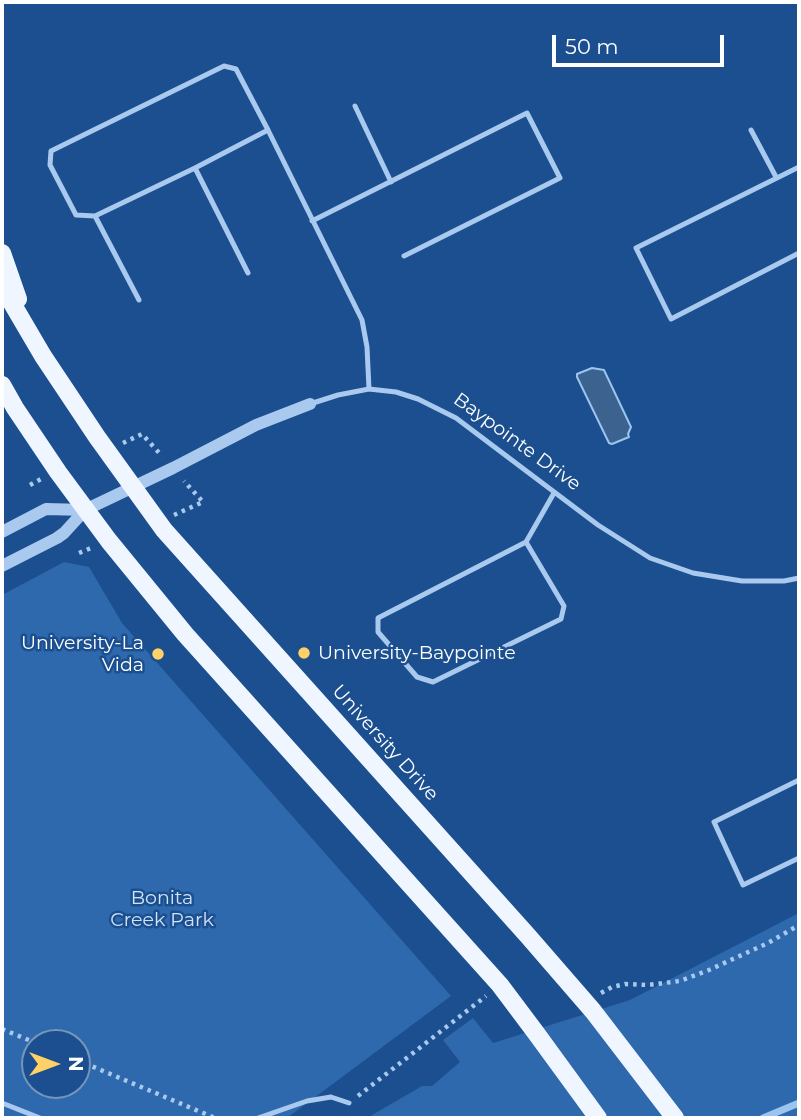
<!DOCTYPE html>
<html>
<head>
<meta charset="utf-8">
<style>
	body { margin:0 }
	#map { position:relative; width:801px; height:1120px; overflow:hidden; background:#1b4f8f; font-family:Montserrat,sans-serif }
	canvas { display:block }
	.frame { position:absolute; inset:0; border:4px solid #fff; pointer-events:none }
	.north { position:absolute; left:21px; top:1029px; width:70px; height:70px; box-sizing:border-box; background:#1b4f8f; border:2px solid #7695bc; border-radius:50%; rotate:90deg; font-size:19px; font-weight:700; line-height:28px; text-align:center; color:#fff }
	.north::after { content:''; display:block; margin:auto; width:24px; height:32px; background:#ffd166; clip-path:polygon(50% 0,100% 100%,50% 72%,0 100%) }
	.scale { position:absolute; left:552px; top:35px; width:172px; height:32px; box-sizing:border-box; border:4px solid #fff; border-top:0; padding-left:9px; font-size:21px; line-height:24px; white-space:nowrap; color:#fff; -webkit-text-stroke:5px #1b4f8f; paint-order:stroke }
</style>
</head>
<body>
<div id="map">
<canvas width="801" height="1120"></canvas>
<div class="frame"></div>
<div class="north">N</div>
<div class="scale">50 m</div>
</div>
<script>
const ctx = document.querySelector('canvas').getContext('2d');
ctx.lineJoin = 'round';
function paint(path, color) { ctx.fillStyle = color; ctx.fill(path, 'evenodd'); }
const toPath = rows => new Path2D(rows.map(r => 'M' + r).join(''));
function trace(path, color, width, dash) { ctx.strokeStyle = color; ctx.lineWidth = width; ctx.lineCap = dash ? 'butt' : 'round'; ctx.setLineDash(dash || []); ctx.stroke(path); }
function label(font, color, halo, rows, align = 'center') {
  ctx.font = font + ' Montserrat,sans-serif'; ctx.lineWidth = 5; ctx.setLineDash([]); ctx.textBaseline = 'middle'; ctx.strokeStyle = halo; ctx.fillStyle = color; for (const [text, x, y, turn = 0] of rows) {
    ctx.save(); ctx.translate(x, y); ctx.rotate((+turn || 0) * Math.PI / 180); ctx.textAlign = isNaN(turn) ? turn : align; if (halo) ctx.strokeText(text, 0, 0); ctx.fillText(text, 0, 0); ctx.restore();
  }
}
paint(toPath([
	[64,562,89,567,122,623,451,996,287,1118,2,1118,2,595],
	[35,1043,77,1043,77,1085,35,1085],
	[799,913,799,1118,367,1118,422,1086,432,1086,460,1062,443,1040,473,1018,493,1043,630,1000]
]), '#2e69ad');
const water = toPath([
	[592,368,604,370,631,427,628,434,629,437,612,444,609,443,577,377,577,374,592,368]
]);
paint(water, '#3c6290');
trace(water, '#9cc4f0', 2);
trace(toPath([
	[763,1118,799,1103]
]), '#9cc4f0', 7);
trace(toPath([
	[123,443,142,434,162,456],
	[30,485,41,479],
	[174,515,203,502,184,481],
	[79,553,91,548],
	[601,993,612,987,625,984,648,985,680,981,709,970,768,943,799,925],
	[2,1029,36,1043],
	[77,1060,215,1118],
	[358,1096,486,996]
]), '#a9c9ee', 4.5, [3.5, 5]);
trace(toPath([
	[355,106,391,182],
	[268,130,195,168,95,216,76,215,50,165,51,151,224,66,236,69,268,130,362,320,367,347,369,389],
	[751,130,776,177],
	[799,167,636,248,671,319,799,253],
	[195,168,248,273],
	[95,216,139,300],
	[312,221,527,113,560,178,404,256],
	[310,404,338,395,369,389,396,392,418,399,456,418,598,525,650,558,693,573,742,581,784,581,799,578],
	[526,542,564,606,561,619,433,682,417,677,378,632,378,618,526,542,554,493],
	[799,780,714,822,743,885,799,858],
	[2,1103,40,1118],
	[258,1118,307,1101,331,1097,349,1103]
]), '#a9c9ee', 5);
trace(toPath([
	[2,532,46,509,85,510],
	[2,566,57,538,64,533,85,510,173,468,256,425,310,404]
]), '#a9c9ee', 12);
trace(toPath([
	[2,253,18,299],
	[2,286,43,356,97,437,164,530,528,936,593,1011,675,1118],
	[2,385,15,408,58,472,109,541,185,634,500,985,536,1033,598,1118]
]), '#f0f6ff', 18);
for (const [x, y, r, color] of [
	[304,653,7,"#ffd166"],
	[158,654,7,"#ffd166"]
]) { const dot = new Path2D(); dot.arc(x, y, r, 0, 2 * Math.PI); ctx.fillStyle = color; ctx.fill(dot); trace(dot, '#1b4f8f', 2.5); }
label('19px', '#fff', '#1b4f8f', [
	["Baypointe Drive",517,442,36],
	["University Drive",385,743,48]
]);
label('19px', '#fff', '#1b4f8f', [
	["University-La",144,643],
	["Vida",144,665],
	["University-Baypointe",318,653,"left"]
], 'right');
label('19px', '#cfe3fa', '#1b4f8f', [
	["Bonita",162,898],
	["Creek Park",162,920]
]);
</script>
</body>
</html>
